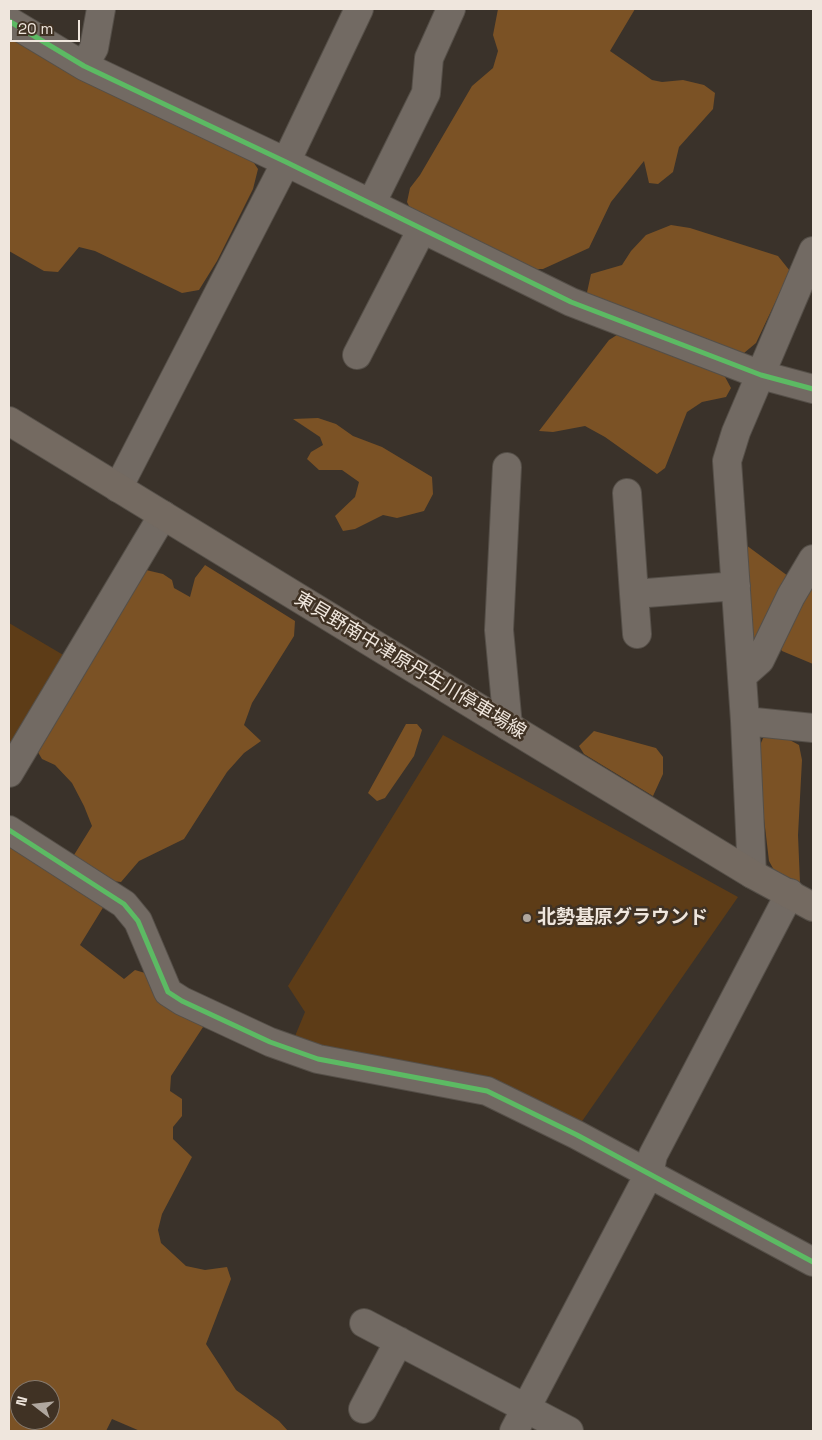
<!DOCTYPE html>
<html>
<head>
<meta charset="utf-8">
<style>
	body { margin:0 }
	#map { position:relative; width:822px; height:1440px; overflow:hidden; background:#3a322a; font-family:"Space Grotesk",sans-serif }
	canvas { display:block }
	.frame { position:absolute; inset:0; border:10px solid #efe6dd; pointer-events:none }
	.north { position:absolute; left:10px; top:1380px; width:50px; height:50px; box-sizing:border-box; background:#403224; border:1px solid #867a6e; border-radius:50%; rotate:286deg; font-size:14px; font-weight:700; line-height:20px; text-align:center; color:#efe6dd }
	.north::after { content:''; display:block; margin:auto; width:18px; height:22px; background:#b0a79e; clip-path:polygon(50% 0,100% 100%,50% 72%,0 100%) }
	.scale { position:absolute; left:10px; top:20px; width:70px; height:22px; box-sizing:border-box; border:2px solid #efe6dd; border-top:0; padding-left:6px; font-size:15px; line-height:18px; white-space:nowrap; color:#efe6dd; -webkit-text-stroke:4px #403224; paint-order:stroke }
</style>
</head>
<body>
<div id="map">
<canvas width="822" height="1440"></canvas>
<div class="frame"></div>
<div class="north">N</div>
<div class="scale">20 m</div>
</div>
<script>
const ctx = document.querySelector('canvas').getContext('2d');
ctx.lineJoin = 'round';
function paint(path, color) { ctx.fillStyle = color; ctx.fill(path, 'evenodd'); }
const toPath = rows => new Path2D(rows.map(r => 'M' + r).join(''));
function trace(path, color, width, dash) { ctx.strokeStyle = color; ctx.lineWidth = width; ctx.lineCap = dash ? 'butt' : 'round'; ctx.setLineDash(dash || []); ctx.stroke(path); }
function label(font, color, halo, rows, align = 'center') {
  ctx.font = font + ' "Space Grotesk","Noto Sans JP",sans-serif'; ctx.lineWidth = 5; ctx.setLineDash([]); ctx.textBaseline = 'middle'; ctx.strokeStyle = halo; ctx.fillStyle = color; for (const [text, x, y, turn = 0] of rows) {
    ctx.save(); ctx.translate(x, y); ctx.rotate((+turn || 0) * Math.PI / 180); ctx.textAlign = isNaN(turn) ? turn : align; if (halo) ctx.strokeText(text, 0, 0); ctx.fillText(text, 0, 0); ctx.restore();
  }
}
paint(toPath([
	[9,623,65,656,9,752],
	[443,735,738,897,578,1127,293,1041,305,1012,288,986]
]), '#5d3c17');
paint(toPath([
	[498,9,635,9,610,51,652,80,662,82,683,80,704,85,715,93,713,109,679,147,673,172,658,184,649,183,644,161,611,202,589,248,543,269,533,269,411,210,407,202,410,188,420,175,472,86,493,68,498,51,493,35],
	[9,33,250,157,258,169,253,189,217,261,199,290,182,293,95,251,79,247,58,272,44,271,9,251],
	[671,225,690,228,778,256,790,271,756,343,744,353,685,335,586,297,591,274,622,265,631,251,646,235],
	[620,333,724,375,731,388,726,397,702,402,687,412,665,468,657,474,605,437,585,426,553,432,539,431,609,340],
	[318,418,336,424,353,436,382,447,432,477,433,494,424,511,397,518,383,515,355,529,343,531,335,516,355,497,359,482,342,470,319,470,307,459,311,452,323,445,320,437,293,419],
	[746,545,788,576,756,643,749,639],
	[205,565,295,621,294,636,252,703,244,725,261,741,244,753,227,772,184,839,139,861,121,882,104,880,79,864,74,855,92,826,84,806,72,783,55,765,42,759,36,749,146,570,163,574,172,580,174,588,190,597,195,578],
	[813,570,813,664,782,651,776,641],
	[406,724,417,724,422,730,414,756,385,798,377,801,368,793],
	[594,731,656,748,663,757,663,774,653,796,584,754,579,746],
	[764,736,786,738,799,745,802,760,798,835,800,883,794,883,775,872,769,861,758,768,758,750],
	[9,845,104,906,80,945,124,979,135,970,145,973,207,1021,171,1076,170,1091,182,1099,182,1116,173,1127,173,1139,192,1157,162,1214,158,1230,161,1243,186,1266,205,1270,227,1267,231,1279,206,1344,236,1390,279,1421,288,1431,140,1431,112,1419,106,1431,9,1431],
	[20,1390,50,1390,50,1420,20,1420]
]), '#7b5225');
const minor = toPath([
	[9,21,84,66,286,162,571,302,761,375,813,389],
	[84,66,94,48,101,9],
	[371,204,426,93,429,58,451,9],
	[357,355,422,229],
	[507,467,499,630,508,726],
	[118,488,286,162,359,9],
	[627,493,634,594,736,586],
	[634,594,637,634],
	[742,676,760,660,791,596,813,559],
	[745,721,813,728],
	[9,773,163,515],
	[9,830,124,904,138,921,168,992,182,1001,270,1042,318,1059,487,1091,577,1135,813,1262],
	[752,874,745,721,727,461,736,432,813,251],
	[364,1323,569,1431],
	[363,1409,399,1341],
	[514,1431,649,1174,653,1155,790,893]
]);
const major = toPath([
	[9,421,508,726,752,874,813,907]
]);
trace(minor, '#554f48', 30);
trace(major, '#554f48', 30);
trace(minor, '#726a63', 28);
trace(major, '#746a61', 28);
trace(toPath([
	[9,21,84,66,286,162,571,302,761,375,813,389],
	[9,830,124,904,138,921,168,992,182,1001,270,1042,318,1059,487,1091,577,1135,813,1262]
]), '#5cba63', 5);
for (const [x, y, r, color] of [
	[527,918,5,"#b0a79e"]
]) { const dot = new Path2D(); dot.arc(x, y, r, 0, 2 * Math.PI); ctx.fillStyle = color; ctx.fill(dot); trace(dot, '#403224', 2); }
label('19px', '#efe6dd', '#403224', [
	["東貝野南中津原丹生川停車場線",410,666,31]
]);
label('bold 19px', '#efe6dd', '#403224', [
	["北勢基原グラウンド",537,918]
], 'left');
</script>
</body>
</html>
